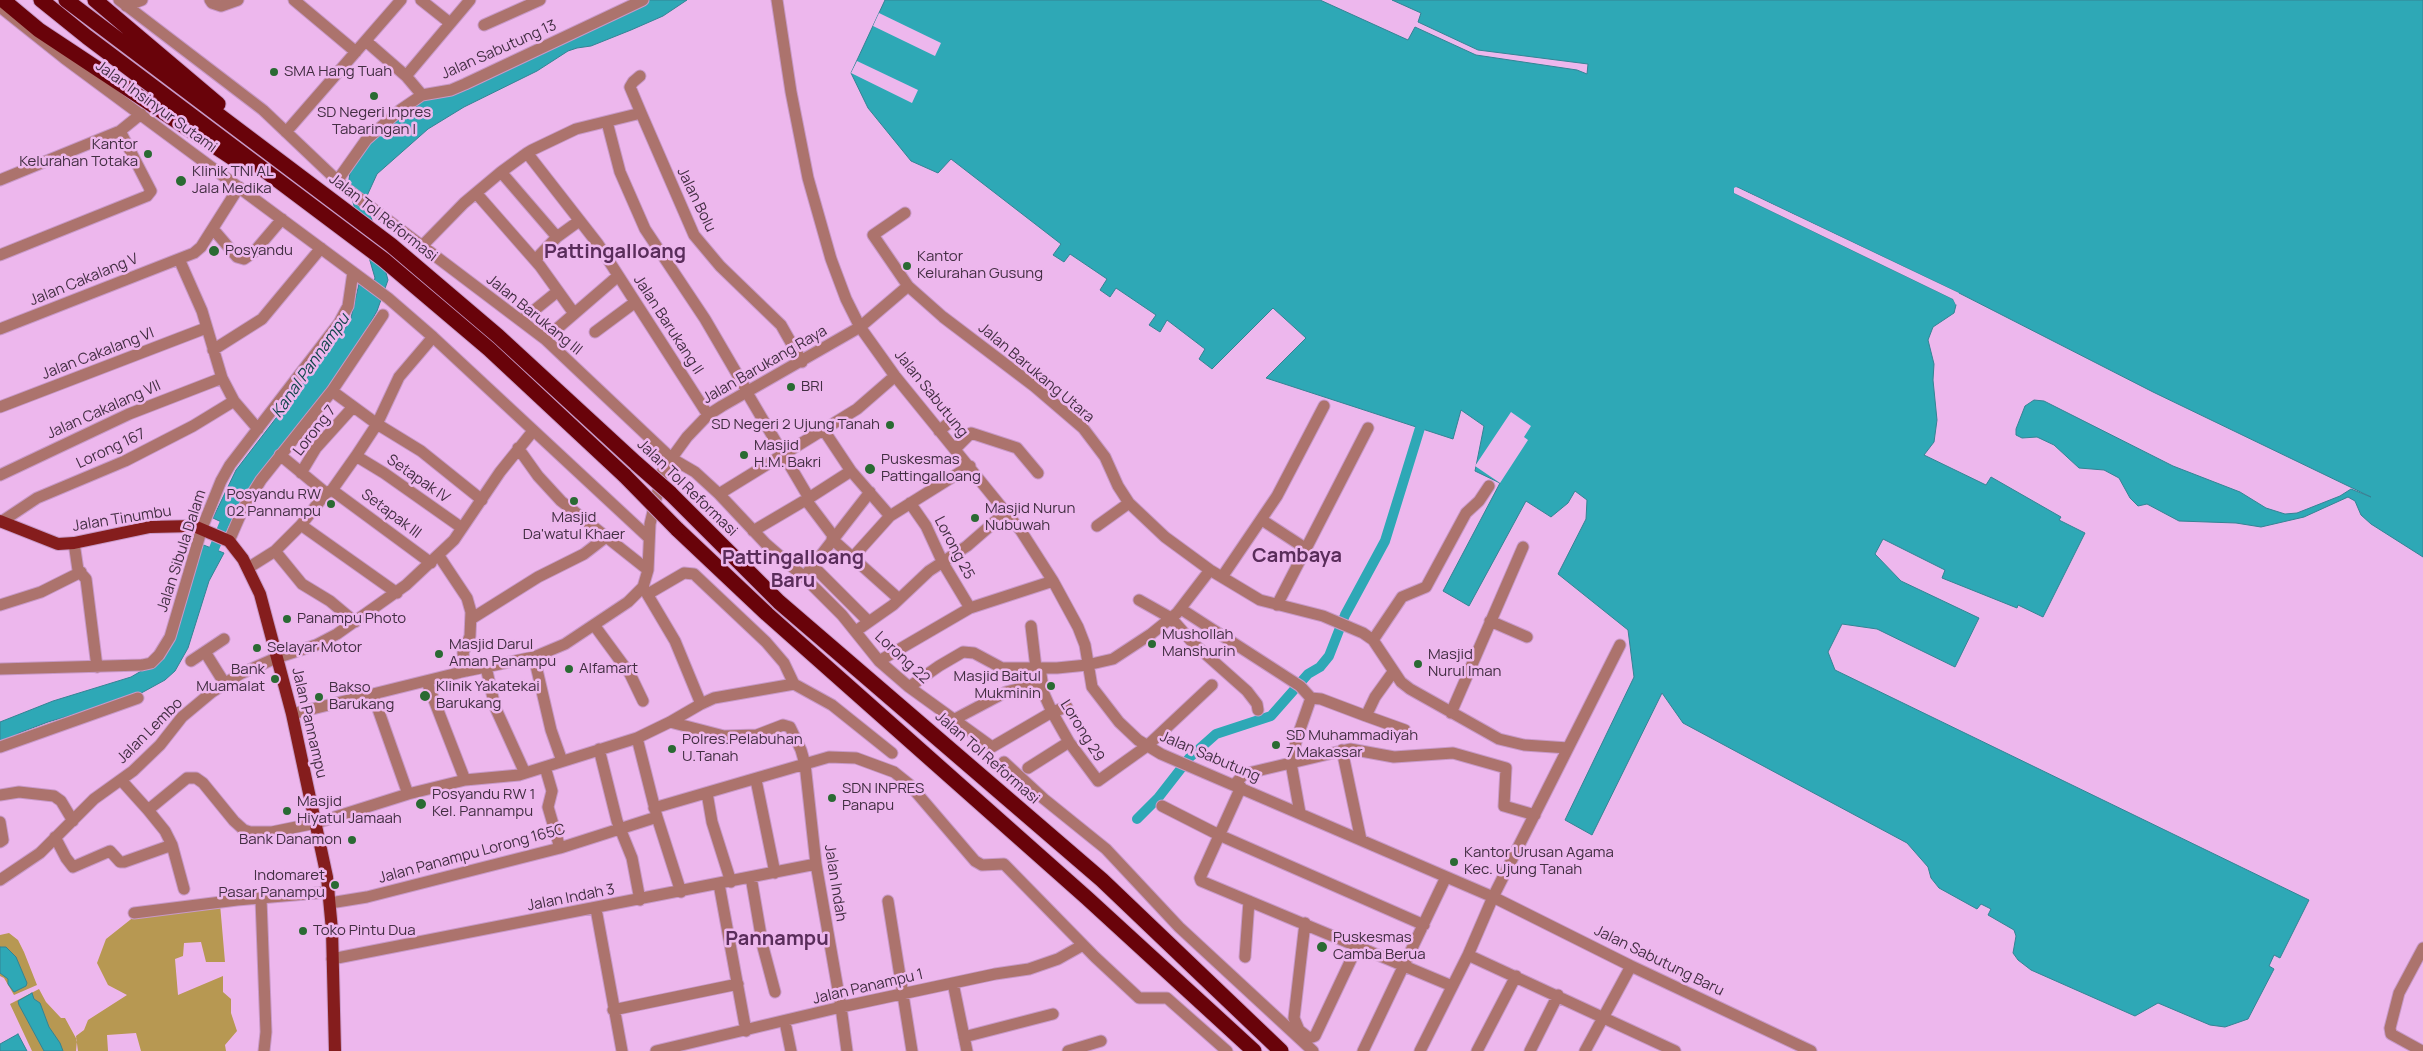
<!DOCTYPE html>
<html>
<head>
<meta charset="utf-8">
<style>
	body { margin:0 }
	canvas { display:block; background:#edb7ed }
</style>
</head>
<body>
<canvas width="2423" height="1051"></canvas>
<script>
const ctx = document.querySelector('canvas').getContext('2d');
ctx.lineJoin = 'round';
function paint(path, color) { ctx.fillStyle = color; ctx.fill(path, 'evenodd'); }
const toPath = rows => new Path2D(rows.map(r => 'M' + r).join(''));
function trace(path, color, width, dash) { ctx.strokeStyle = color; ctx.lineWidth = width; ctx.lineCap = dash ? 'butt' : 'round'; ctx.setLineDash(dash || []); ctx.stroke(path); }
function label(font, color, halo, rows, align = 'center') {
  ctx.font = font + ' Manrope,sans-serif'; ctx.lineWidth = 5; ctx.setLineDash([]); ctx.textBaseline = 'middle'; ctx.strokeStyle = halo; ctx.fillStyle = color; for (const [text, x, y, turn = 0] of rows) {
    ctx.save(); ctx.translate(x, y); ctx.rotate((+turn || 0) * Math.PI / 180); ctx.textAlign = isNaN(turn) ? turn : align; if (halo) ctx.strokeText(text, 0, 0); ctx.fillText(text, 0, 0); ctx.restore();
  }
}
paint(toPath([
	[220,904,225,962,206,962,201,942,184,943,183,956,175,959,178,995,223,976,223,992,231,999,231,1013,237,1031,225,1045,226,1051,141,1051,136,1033,107,1035,108,1051,78,1051,76,1036,84,1030,88,1020,127,995,108,985,97,963,106,939,135,916],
	[9,933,18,940,24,952,37,985,14,995,4,978,0,976,0,935],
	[39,989,46,1002,61,1018,65,1018,77,1040,76,1051,32,1051,10,1004]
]), '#b79852');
const water = toPath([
	[650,0,687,0,663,16,631,30,591,46,577,48,568,51,537,71,464,107,428,129,377,174,366,198,388,280,377,311,351,357,277,451,232,527,213,518,236,470,350,322,359,284,370,292,375,278,348,185,351,167,364,146,403,113,436,94,650,0],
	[885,0,1320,0,1408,40,1415,27,1476,55,1577,70,1587,74,1588,64,1478,50,1418,22,1421,13,1392,0,2423,0,2423,557,2371,524,2361,515,2355,501,2348,497,2304,517,2261,527,2236,523,2179,521,2147,504,2138,506,2130,498,2119,478,2104,470,2079,468,2054,445,2037,437,2022,438,2016,435,2016,429,2025,406,2034,400,2044,401,2173,466,2240,492,2266,508,2285,514,2297,513,2340,496,2351,489,2371,497,2153,392,1959,293,1737,187,1734,193,1953,299,1956,305,1954,313,1933,327,1928,340,1934,364,1933,380,1937,420,1934,442,1924,455,1986,485,1991,477,2061,517,2059,520,2085,533,2043,617,2018,605,2017,608,1942,578,1945,570,1883,539,1875,554,1901,581,1979,618,1955,667,1877,629,1842,624,1828,652,1835,670,2309,900,2280,958,2274,955,2269,966,2274,969,2248,1019,2225,1027,2210,1025,2158,1003,2135,1016,2031,970,2018,960,2013,953,2016,936,2014,930,1988,915,1991,909,1981,904,1977,909,1939,888,1931,878,1928,867,1907,843,1683,723,1662,693,1592,835,1565,820,1634,677,1628,630,1558,574,1586,519,1587,500,1575,491,1568,503,1551,517,1526,501,1469,606,1443,591,1500,483,1475,471,1484,426,1461,410,1453,439,1266,378,1306,338,1273,308,1212,369,1199,359,1205,349,1167,320,1160,332,1149,325,1156,315,1116,288,1110,297,1100,290,1107,279,1070,254,1064,262,1053,255,1061,244,951,159,938,173,911,161,868,108,851,73,885,0],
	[201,544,224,553,209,581,188,648,175,671,165,680,134,697,48,722,19,733,0,746,0,722,53,701,131,677,155,663,201,544],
	[0,947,6,947,16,957,27,983,26,986,14,992,8,984,8,979,0,973,0,947],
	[32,993,34,999,40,1003,49,1027,60,1043,63,1051,44,1051,19,1005,18,1001,32,993],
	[18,1034,27,1051,0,1051,0,1044,18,1034]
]);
paint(water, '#2ea8b6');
trace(water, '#348394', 1);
paint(toPath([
	[879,13,941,43,935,56,873,26],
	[857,61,918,90,912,103,851,73],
	[1736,187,1959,293,1958,296,1736,190,1954,297,1957,301,1956,305,1953,299,1734,193,1734,188],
	[1511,412,1531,426,1524,437,1528,440,1500,483,1475,466]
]), '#edb7ed');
trace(toPath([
	[209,561,229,512],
	[1137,819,1158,798,1190,757,1207,742,1216,734,1271,716,1308,674,1320,667,1329,656,1345,615,1385,541,1420,428]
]), '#2ea8b6', 10);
const minor = toPath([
	[119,0,263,110,344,187,545,339,671,458,695,472,719,494,766,544,804,577,842,615,879,661,909,687,992,747,1052,712,1067,707],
	[210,0,212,3,221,6,238,0],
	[294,0,356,52],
	[421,0,450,23],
	[777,0,791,92,808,178,831,259,846,299,860,327,895,376,1021,531,1053,581,1078,627,1085,645,1092,687,1119,722,1138,740,1161,754,1493,897,1631,966,1811,1051],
	[126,6,142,0],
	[0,7,64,58,388,298,433,337,648,537],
	[484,25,540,0],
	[367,42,406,76,422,95],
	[406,76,470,0],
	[640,76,633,82,630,87,641,113],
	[607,122,620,172,645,229,705,319,747,391],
	[120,131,141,114],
	[286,132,401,0],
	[501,172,527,153],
	[0,180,120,131,151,191,147,196,0,255],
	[337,181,366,140,400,110,422,95,451,90,465,84,643,0],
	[476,193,540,266,573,312],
	[905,213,873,235,908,286,943,317,1034,386,1083,428,1105,457,1118,486,1129,503,1165,537,1210,570,1260,600,1323,616,1363,633,1373,640,1401,682,1410,689,1499,739,1524,745,1568,748],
	[213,229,237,257,244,259,254,252,282,219],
	[422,246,464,203,501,172,557,237],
	[179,259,202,311,222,378,234,401,258,429],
	[535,260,557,237,579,221],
	[521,321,558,291],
	[0,329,194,253,201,247,239,187],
	[595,332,634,303],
	[545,339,618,276],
	[213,350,262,319,321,248],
	[332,391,377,424,421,451,482,500],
	[746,391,809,498,851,471],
	[0,407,206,328],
	[708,415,598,244,527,153,532,150,576,129,641,113,694,235,720,266,781,325,802,362],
	[823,429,851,471,890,516,970,466],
	[939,431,951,421],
	[518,448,538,476,561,501,648,570],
	[955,449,971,433,1017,448,1038,473],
	[280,455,326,493],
	[356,456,384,473,462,528],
	[301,473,316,448,353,407],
	[0,475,129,414,222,378],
	[332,490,431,563],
	[719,494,857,409,895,376],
	[806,500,834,537],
	[910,503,926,526,943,563,970,608],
	[1262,520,1305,548],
	[1,522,37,498,125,461,193,426,234,401],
	[1097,526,1129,503],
	[753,531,809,498],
	[832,539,899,599],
	[229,541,243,509,261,480,332,391,383,315],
	[74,543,78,570,86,579,97,667],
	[275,551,302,584,330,601,355,622],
	[439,556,467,598,471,612,470,636,463,653,466,671],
	[854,556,890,516],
	[812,565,868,621],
	[248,568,275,551,301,525],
	[804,577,870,492],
	[1222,577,1277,496,1324,406],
	[397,593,301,525,326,493,332,490,356,456,377,424,399,377,433,337],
	[648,594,684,573,694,574,766,642,784,663,794,684],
	[1139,600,1171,618,1193,643,1247,691,1257,704,1258,710],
	[0,605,41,592,81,572],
	[1277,605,1368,428],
	[1181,609,1300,686,1311,698],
	[471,619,538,577,584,554,606,537],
	[1490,621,1527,637],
	[594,625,630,674,643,701],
	[1031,626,1036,668],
	[856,631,893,605,929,571,967,546,1006,512],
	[1373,640,1402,597,1426,587,1466,513,1479,501,1489,486],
	[205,652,225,684],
	[534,657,551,730,562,761],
	[191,661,224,639],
	[879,661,970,608,1053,581],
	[486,667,495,707,525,773],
	[1040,668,1044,694,1052,712,1069,742,1098,781,1147,746,1212,685],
	[0,669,142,665,151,663,159,655,170,637,202,528,221,481,230,465,339,323,348,306,353,272],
	[1393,672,1375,697,1366,716,1405,730],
	[427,682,465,780],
	[909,687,939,666,963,652,974,653,1002,668,1057,668,1087,665,1113,659,1151,634,1177,613,1210,570],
	[373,695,408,794],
	[1311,698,1321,699,1366,716],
	[701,704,714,698,794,684,832,705,892,753],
	[1451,713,1523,547],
	[292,714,466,671,534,657,565,644,628,602,643,587,648,570,650,524,663,470,687,437,708,415,722,406,860,327,908,286],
	[955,719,1006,692,1041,683],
	[670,722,724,736,757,735,783,725,790,727,801,750,805,764,816,864,841,1007,847,1051],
	[637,738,657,817,681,892],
	[0,747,138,698],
	[599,749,617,821,632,858,640,900],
	[1342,750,1361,840],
	[1004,762,1044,799,1106,849,1179,927,1313,1051],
	[545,767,552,791,548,807,560,848],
	[1028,768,1069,742],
	[121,780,148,810,187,778,196,778,203,783,234,821,244,830,250,832,272,832,316,823,408,794,465,780,519,775,637,738,670,722,701,704,675,641,643,587],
	[756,780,775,873],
	[1235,784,1244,774,1350,749,1394,757,1453,753,1506,768,1504,806,1535,815],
	[1241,787,1200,878,1201,881,1452,986],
	[707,793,712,822,731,882],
	[0,795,19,792,54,796,61,801,73,821],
	[1162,806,1219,835,1424,925],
	[654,808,829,757,856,758,894,772,909,784,975,861,982,865,1004,864,1095,957,1139,998,1167,998,1227,1051],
	[148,810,165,831,172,845,184,889],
	[1300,813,1291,763,1297,738,1311,698],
	[0,822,3,840,0,842],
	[55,837,66,858,73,867,110,851,120,862,124,862,172,845],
	[751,877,763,947,775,992],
	[0,880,40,853,94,799,133,771,160,745,182,717,212,692,240,674,276,658,316,645,337,634,406,585,454,540,500,472,533,431],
	[719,884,746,1031],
	[261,899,266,1032,264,1051],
	[888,901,912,1051],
	[330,903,367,897,560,848,657,817],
	[596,909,622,1051],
	[134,913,237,900,329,892],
	[1305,923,1294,1018,1299,1030,1309,1038,1315,1036,1357,947],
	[1468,955,1675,1051],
	[1245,957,1249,901],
	[332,959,816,864],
	[953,983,967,1051],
	[613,1010,738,984],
	[785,1022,791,1051],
	[964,1037,1053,1014],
	[656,1051,841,1007,995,974,1029,969,1058,959,1083,945],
	[1068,1051,1101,1041],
	[1363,1051,1446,877],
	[1420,1051,1468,955,1493,897,1620,645],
	[1477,1051,1516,976],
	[1530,1051,1558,995],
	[1585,1051,1631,966],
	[2422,1051,2391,1034,2390,1028,2399,993,2423,948]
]);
const major = toPath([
	[0,521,58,544,74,543,150,527,194,526,229,541,243,559,260,594,292,714,327,877,332,930,335,1051]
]);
const highway = toPath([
	[3,0,39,30,240,163],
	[41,0,87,37,384,260,489,349,625,476],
	[66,0,391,245,498,336,637,464],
	[95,0,218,104],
	[670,493,779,602,1102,880,1281,1051],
	[677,529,767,614,1087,898,1254,1051]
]);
trace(minor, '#c899c8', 13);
trace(major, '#c899c8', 14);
trace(highway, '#c899c8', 17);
trace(minor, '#ac736d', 11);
trace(major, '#851d1d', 12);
trace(highway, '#69030a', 15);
const highwayBridge = toPath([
	[637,464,670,493],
	[625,476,677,529]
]);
trace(highwayBridge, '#c899c8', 17, []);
trace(highwayBridge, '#69030a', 15);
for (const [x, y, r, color] of [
	[274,72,5,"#2a6a33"],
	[374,96,5,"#2a6a33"],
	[148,154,5,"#2a6a33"],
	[181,181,6,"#2a6a33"],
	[214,251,6,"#2a6a33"],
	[907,266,5,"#2a6a33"],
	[791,387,5,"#2a6a33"],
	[890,425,5,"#2a6a33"],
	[744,455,5,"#2a6a33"],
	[870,469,6,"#2a6a33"],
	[574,501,5,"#2a6a33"],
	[331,504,5,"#2a6a33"],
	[975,518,5,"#2a6a33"],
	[287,619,5,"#2a6a33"],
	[1152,644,5,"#2a6a33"],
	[257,648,5,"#2a6a33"],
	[439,654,5,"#2a6a33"],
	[1418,664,5,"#2a6a33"],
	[569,669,5,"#2a6a33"],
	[275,679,5,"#2a6a33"],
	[1051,686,5,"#2a6a33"],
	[425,696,6,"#2a6a33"],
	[319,697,5,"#2a6a33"],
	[1276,745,5,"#2a6a33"],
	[672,749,5,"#2a6a33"],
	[832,798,5,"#2a6a33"],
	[421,804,6,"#2a6a33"],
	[287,811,5,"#2a6a33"],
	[352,840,5,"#2a6a33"],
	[1454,862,5,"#2a6a33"],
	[335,885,5,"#2a6a33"],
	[303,931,5,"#2a6a33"],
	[1322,947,6,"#2a6a33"]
]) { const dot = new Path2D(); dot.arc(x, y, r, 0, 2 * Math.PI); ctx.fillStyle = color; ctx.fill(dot); trace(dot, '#edb7ed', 2); }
label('15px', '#432e43', '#edb7ed', [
	["Jalan Sabutung 13",499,50,-24],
	["Jalan Insinyur Sutami",156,107,36],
	["Jalan Bolu",696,200,64],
	["Jalan Tol Reformasi",383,218,38],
	["Jalan Cakalang V",84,280,-22],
	["Jalan Barukang III",534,315,39],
	["Jalan Barukang II",668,325,57],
	["Jalan Cakalang VI",98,354,-21],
	["Jalan Barukang Raya",765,365,-30],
	["Jalan Barukang Utara",1036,373,40],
	["Jalan Sabutung",931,394,51],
	["Jalan Cakalang VII",104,410,-24],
	["Lorong 7",315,431,-52],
	["Lorong 167",111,449,-25],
	["Setapak IV",418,479,35],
	["Jalan Tol Reformasi",687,488,44],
	["Setapak III",391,514,37],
	["Jalan Tinumbu",122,519,-9],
	["Lorong 25",954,548,62],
	["Jalan Sibula Dalam",182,551,-72],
	["Lorong 22",902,658,43],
	["Jalan Pannampu",309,723,77],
	["Jalan Lembo",150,731,-45],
	["Lorong 29",1082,731,58],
	["Jalan Sabutung",1210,757,23],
	["Jalan Tol Reformasi",987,758,41],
	["Jalan Panampu Lorong 165C",472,854,-15],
	["Jalan Indah",835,883,81],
	["Jalan Indah 3",571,898,-11],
	["Jalan Sabutung Baru",1659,961,26],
	["Jalan Panampu 1",868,987,-13]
]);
label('15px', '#432e43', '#edb7ed', [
	["SMA Hang Tuah",284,72],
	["SD Negeri Inpres",374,113,"center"],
	["Tabaringan I",374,130,"center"],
	["Kantor",138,145,"right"],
	["Kelurahan Totaka",138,162,"right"],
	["Klinik TNI AL",192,172],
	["Jala Medika",192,189],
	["Posyandu",225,251],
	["Kantor",917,257],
	["Kelurahan Gusung",917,274],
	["BRI",801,387],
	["SD Negeri 2 Ujung Tanah",880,425,"right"],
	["Masjid",754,446],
	["H.M. Bakri",754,463],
	["Puskesmas",881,460],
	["Pattingalloang",881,477],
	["Posyandu RW",321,495,"right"],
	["02 Pannampu",321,512,"right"],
	["Masjid Nurun",985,509],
	["Nubuwah",985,526],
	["Masjid",574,518,"center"],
	["Da'watul Khaer",574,535,"center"],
	["Panampu Photo",297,619],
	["Mushollah",1162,635],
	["Manshurin",1162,652],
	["Masjid Darul",449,645],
	["Aman Panampu",449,662],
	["Selayar Motor",267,648],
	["Masjid",1428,655],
	["Nurul Iman",1428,672],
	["Alfamart",579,669],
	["Bank",265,670,"right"],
	["Muamalat",265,687,"right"],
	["Masjid Baitul",1041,677,"right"],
	["Mukminin",1041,694,"right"],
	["Klinik Yakatekai",436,687],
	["Barukang",436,704],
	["Bakso",329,688],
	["Barukang",329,705],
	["SD Muhammadiyah",1286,736],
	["7 Makassar",1286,753],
	["Polres.Pelabuhan",682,740],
	["U.Tanah",682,757],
	["SDN INPRES",842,789],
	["Panapu",842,806],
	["Posyandu RW 1",432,795],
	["Kel. Pannampu",432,812],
	["Masjid",297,802],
	["Hiyatul Jamaah",297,819],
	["Bank Danamon",342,840,"right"],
	["Kantor Urusan Agama",1464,853],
	["Kec. Ujung Tanah",1464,870],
	["Indomaret",325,876,"right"],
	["Pasar Panampu",325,893,"right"],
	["Toko Pintu Dua",313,931],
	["Puskesmas",1333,938],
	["Camba Berua",1333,955]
], 'left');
label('italic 16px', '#12464c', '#edb7ed', [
	["Kanal Pannampu",311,366,-55]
]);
label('bold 20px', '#5a2d5b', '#edb7ed', [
	["Pattingalloang",615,252],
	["Cambaya",1297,556],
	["Pattingalloang",793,558],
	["Baru",793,581],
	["Pannampu",777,939]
]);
</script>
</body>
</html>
